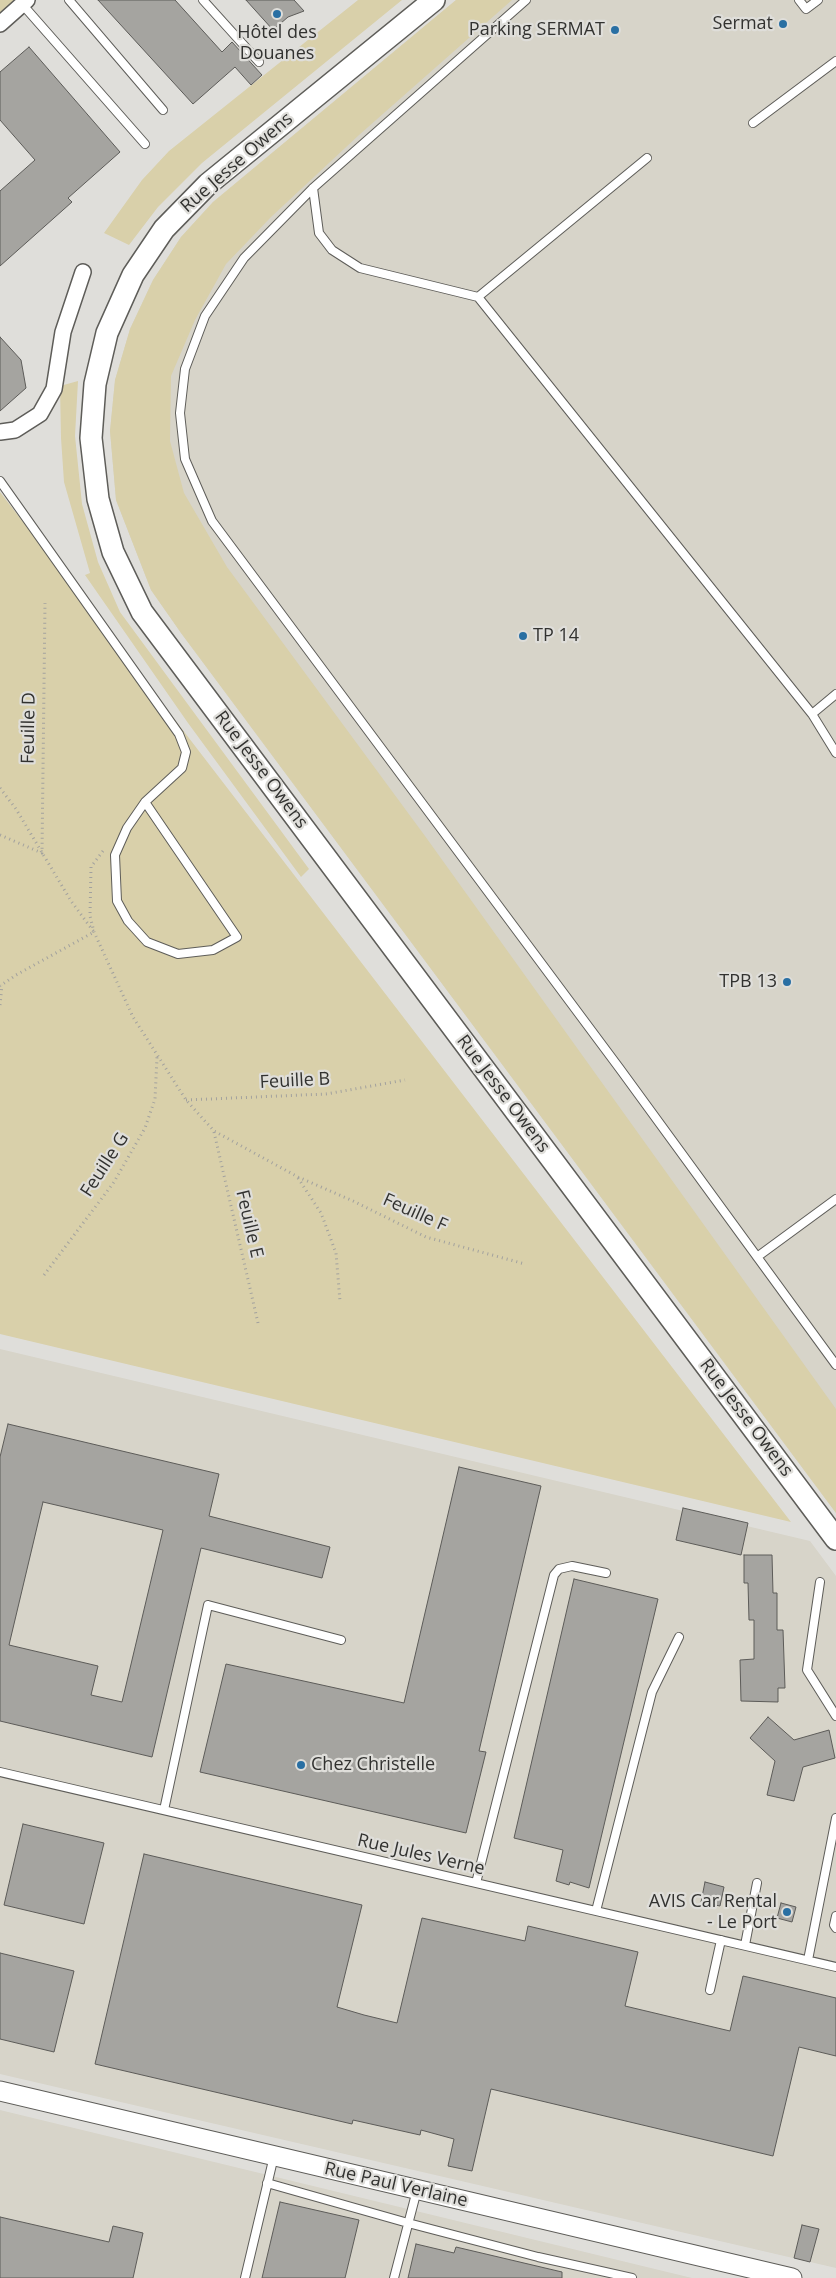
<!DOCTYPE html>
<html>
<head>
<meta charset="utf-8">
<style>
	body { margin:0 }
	canvas { display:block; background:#dfdeda }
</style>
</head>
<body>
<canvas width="836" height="2278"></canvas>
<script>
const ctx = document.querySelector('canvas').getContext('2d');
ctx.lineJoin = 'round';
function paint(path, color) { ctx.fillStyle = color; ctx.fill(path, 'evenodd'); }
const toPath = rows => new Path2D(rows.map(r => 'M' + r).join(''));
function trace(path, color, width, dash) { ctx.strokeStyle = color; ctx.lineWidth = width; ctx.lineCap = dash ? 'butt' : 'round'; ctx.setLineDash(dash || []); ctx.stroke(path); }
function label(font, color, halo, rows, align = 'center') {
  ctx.font = font + ' "Open Sans",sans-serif'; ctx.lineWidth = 4.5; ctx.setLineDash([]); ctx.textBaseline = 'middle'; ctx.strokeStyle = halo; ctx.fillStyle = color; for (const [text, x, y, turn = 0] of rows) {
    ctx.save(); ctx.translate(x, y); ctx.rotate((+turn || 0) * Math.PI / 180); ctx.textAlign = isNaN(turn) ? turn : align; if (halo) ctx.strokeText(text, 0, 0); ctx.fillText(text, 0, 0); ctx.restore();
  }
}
paint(toPath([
	[456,0,836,0,836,1513,181,633,151,590,116,500,110,431,115,380,130,329,153,280,181,237,213,202],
	[0,1349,810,1541,836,1576,836,2268,0,2074],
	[0,2110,692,2278,0,2278]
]), '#d7d4c9');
paint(toPath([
	[0,0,17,0,0,15],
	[358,0,402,0,202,163,158,207,129,245,104,233,142,180,169,151],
	[456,0,512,0,359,135,271,217,226,264,195,320,171,376,170,441,184,493,227,567,425,836,836,1409,836,1513,181,633,151,590,116,500,110,431,115,380,130,329,153,280,181,237,213,202],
	[78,381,75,436,82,504,98,562,120,612,309,869,301,877,188,723,85,575,90,573,64,482,61,438,60,386],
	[0,492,791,1522,0,1334]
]), '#d9d0aa');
const building = toPath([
	[98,0,175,0,222,52,232,42,262,75,251,85,235,67,193,104,98,0],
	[246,0,294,0,304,11,288,17,273,30,246,0],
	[29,47,120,152,68,198,72,202,0,266,0,191,35,160,0,120,0,72,29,47],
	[0,337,21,360,26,388,0,411,0,337],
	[8,1424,219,1474,209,1516,330,1547,322,1578,201,1548,152,1757,0,1721,0,1457,8,1424],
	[43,1502,163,1530,122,1702,91,1695,98,1666,9,1645,43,1502],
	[459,1467,541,1486,479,1751,486,1752,466,1833,200,1772,226,1664,404,1703,459,1467],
	[683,1508,748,1523,741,1555,676,1540,683,1508],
	[744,1555,772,1555,773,1593,777,1593,777,1630,783,1630,785,1688,778,1688,778,1702,741,1701,740,1660,754,1659,754,1620,749,1620,748,1583,744,1583,744,1555],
	[574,1579,658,1599,589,1888,570,1882,569,1885,556,1881,563,1850,514,1838,574,1579],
	[768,1717,794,1740,829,1730,835,1758,803,1767,794,1801,767,1795,775,1761,750,1738,768,1717],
	[23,1824,104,1843,84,1924,4,1905,23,1824],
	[144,1854,362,1905,337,2007,364,2015,397,2023,422,1918,525,1941,528,1926,638,1952,625,2006,730,2031,743,1976,836,1998,836,2056,799,2047,773,2156,491,2089,472,2171,448,2166,454,2139,421,2130,420,2135,353,2120,352,2124,95,2064,144,1854],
	[705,1882,724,1887,720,1906,701,1902,705,1882],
	[781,1903,796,1907,792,1922,777,1918,781,1903],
	[0,1953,74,1971,54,2052,0,2039,0,1953],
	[280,2202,359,2220,345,2278,262,2278,280,2202],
	[0,2217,109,2242,113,2226,143,2233,133,2278,0,2278,0,2217],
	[802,2225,819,2229,810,2262,794,2258,802,2225],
	[416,2244,454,2253,456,2247,562,2272,562,2278,408,2278,416,2244]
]);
paint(building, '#a5a4a0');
trace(building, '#5d5c59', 1);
const service = toPath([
	[69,0,163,110],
	[203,0,259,62],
	[526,0,313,188,244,258,205,316,185,369,180,413,185,459,212,521,620,1069,836,1365],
	[799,0,806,9,818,0],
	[22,4,145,144],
	[753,123,836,61],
	[313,188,319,233,332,250,360,268,478,297,812,714],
	[478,297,647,158],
	[0,481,179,734,186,752,182,768,145,802,127,828,115,855,117,901,128,921,147,942,178,954,213,950,237,937,145,802],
	[836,694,812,714,836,753],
	[757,1257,836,1199],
	[820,1582,807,1670,836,1716],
	[0,1772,836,1967],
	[164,1810,208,1605,341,1640],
	[476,1883,554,1575,559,1569,572,1566,606,1573],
	[596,1911,652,1692,679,1637],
	[836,1916,834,1925,836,1928],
	[745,1945,757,1883],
	[808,1960,836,1818],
	[710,1990,721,1940],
	[267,2183,408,2223,538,2257,632,2278],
	[245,2278,274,2156],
	[394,2278,417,2190]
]);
const minor = toPath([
	[0,24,27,0],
	[0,432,15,430,40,414,54,389,63,332,83,272]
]);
const tertiary = toPath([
	[0,2091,792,2278]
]);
const secondary = toPath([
	[434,0,208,184,164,229,133,275,107,333,95,384,91,438,98,499,113,552,142,612,836,1539]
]);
trace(service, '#5e5d59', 10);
trace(minor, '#5e5d59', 18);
trace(tertiary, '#5e5d59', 21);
trace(secondary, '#5e5d59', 24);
trace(toPath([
	[0,788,16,809,71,901,94,932,16,975,0,986],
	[0,835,42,853,45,603],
	[103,851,91,867,90,916,94,932,133,1017,186,1100,214,1131,298,1177,353,1201,426,1237,525,1264],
	[0,1005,2,985],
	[186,1100,326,1094,405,1080],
	[214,1132,258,1323],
	[298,1178,321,1213,336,1253,340,1301],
	[44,1275,114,1182,145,1128,155,1099,157,1057]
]), '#a2a19e', 3, [1, 4]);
trace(service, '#fff', 8);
trace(minor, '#fff', 15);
trace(tertiary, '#fff', 19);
trace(secondary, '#fff', 21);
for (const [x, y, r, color] of [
	[277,14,5,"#296fa3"],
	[783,24,5,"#296fa3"],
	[615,30,5,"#296fa3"],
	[523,636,5,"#296fa3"],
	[787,982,5,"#296fa3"],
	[301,1765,5,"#296fa3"],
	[787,1912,5,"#296fa3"]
]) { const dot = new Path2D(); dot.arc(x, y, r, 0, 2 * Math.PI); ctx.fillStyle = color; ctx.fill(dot); trace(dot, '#dfdeda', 2); }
label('18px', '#323230', '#dfdeda', [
	["Sermat",773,24],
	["Parking SERMAT",605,30],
	["Hôtel des",277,33,"center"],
	["Douanes",277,54,"center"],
	["TP 14",533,636,"left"],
	["TPB 13",777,982],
	["Chez Christelle",311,1765,"left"],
	["AVIS Car Rental",777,1902],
	["- Le Port",777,1923]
], 'right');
label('18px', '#323230', '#dfdeda', [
	["Rue Jesse Owens",237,163,-41],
	["Feuille D",29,728,-89],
	["Rue Jesse Owens",261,770,53],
	["Feuille B",295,1081,-3],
	["Rue Jesse Owens",503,1094,53],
	["Feuille G",105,1165,-57],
	["Feuille F",415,1213,24],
	["Feuille E",249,1224,77],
	["Rue Jesse Owens",746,1418,53],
	["Rue Jules Verne",421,1855,13],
	["Rue Paul Verlaine",396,2185,13]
]);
</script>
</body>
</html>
